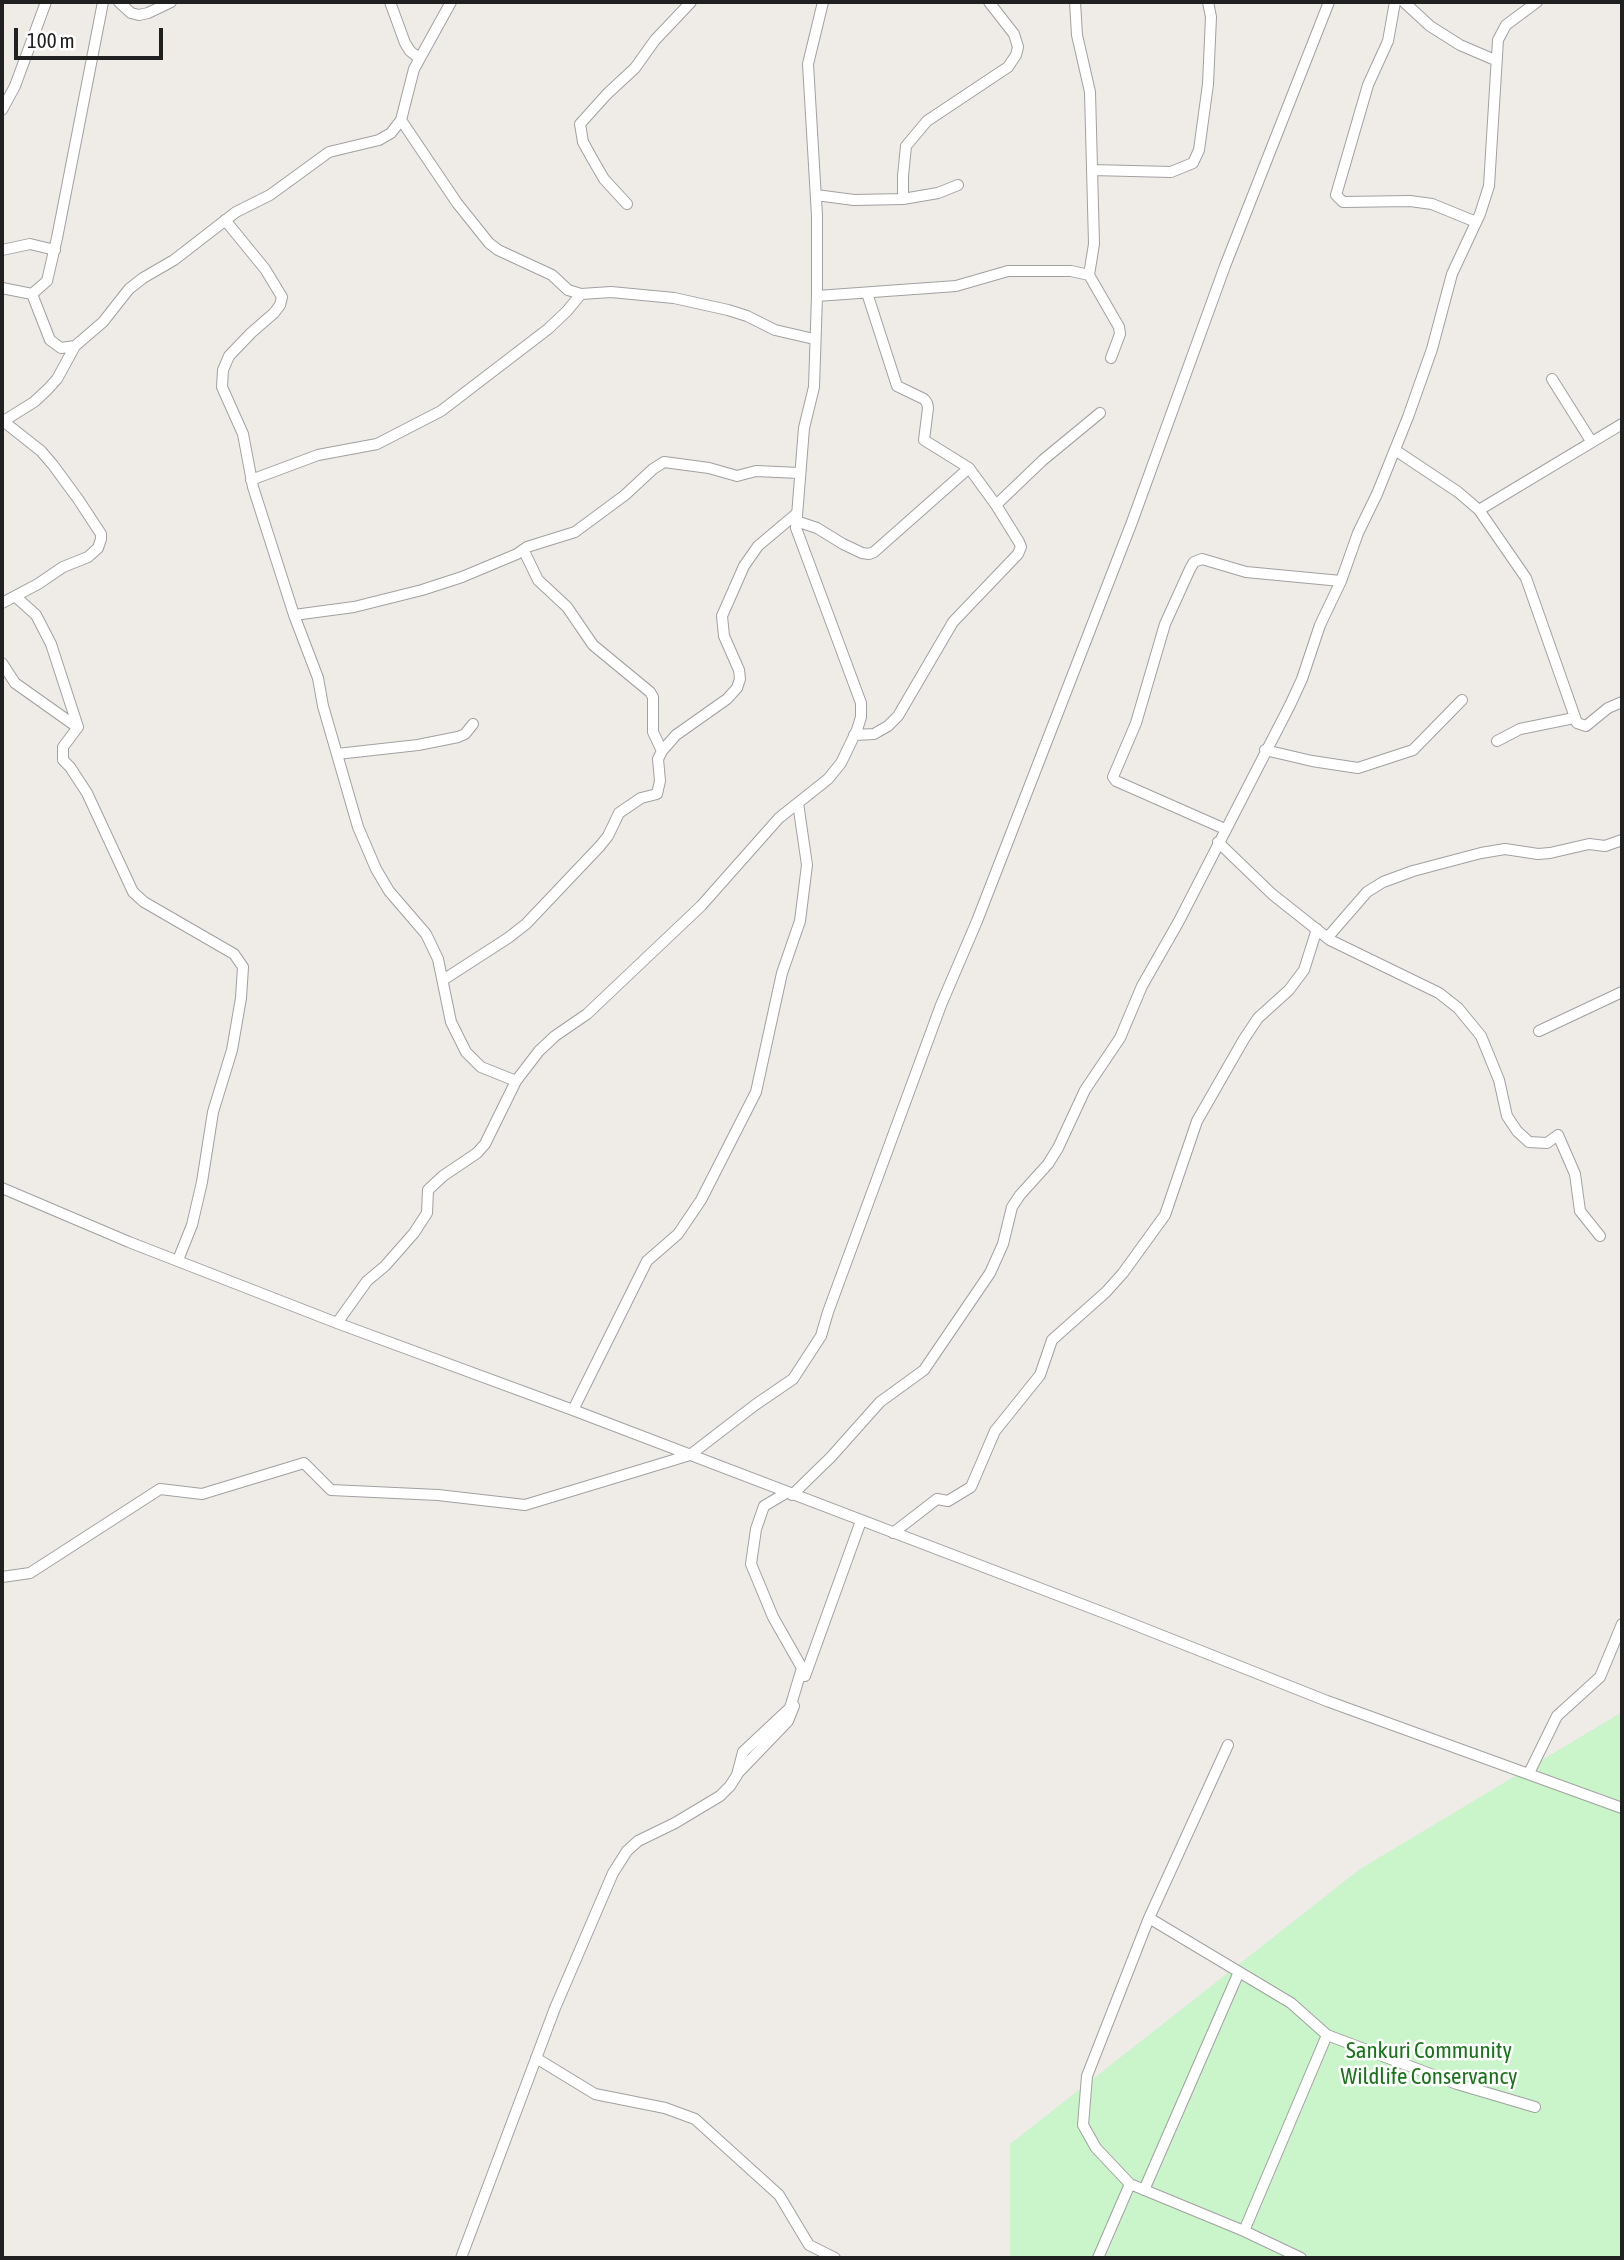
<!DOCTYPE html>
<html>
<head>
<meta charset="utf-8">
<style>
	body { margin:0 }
	#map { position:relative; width:1624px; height:2260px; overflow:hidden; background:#efece8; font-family:"Asap Condensed",sans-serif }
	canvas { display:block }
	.frame { position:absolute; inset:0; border:4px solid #202020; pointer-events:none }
	.scale { position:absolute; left:14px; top:28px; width:149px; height:32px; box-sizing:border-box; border:4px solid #202020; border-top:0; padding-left:9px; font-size:21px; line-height:24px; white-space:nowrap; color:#202020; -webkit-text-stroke:5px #fff; paint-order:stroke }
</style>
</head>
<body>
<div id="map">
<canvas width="1624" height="2260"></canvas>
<div class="frame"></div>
<div class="scale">100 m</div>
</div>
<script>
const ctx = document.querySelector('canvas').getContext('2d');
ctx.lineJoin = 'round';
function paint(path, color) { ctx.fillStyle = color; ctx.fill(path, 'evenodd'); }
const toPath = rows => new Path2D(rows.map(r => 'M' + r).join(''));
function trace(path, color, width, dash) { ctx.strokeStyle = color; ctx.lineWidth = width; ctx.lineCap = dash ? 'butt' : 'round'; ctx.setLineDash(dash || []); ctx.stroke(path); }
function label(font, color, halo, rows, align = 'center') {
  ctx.font = font + ' "Asap Condensed",sans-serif'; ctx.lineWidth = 5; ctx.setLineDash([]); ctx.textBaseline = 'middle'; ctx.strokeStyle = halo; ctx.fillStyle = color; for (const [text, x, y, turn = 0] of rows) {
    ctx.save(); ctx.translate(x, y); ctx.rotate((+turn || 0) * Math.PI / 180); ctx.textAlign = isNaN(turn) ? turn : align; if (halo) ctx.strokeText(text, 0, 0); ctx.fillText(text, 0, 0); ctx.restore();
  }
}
paint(toPath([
	[1622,1712,1622,2258,1010,2258,1010,2144,1360,1869]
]), '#caf4ca');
const street = toPath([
	[119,2,131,13,139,15,148,13,171,2],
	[390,2,405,43,410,51,419,58],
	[1075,2,1077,35,1090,92,1094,244,1089,275,1119,327,1120,334,1111,358],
	[1395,2,1388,41,1368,85,1336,195,1343,202,1410,201,1432,204,1476,222],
	[1404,2,1430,26,1460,45,1495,60],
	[2,110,15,86,46,2],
	[401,120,457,203,489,243,498,250,552,275,568,290,581,294,611,292,674,298,728,310,747,316,775,330,814,339],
	[1092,170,1171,172,1193,163,1199,150,1208,84,1211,17,1208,2],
	[816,195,854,200,903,199,938,193,958,185],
	[903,199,903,176,906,146,927,121,1008,67,1016,55,1018,47,1014,34,989,2],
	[627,204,604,179,593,160,583,142,580,124,607,94,635,68,655,40,691,2],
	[225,220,265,269,282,297,280,305,274,313,251,333,229,356,223,370,222,387,243,434,253,487,294,615,318,678,323,706,358,827,376,869,389,891,426,934,438,959,451,1022,466,1052,481,1067,516,1081],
	[2,250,30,244,55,250],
	[2,288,32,294,47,281,57,238,103,2],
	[867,293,897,386,924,399,927,403,928,408,924,440,969,468,996,505],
	[32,294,50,340,61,348,75,346],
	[817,296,956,286,1008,271,1071,271,1089,275],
	[1552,379,1591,441],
	[2,422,34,402,47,390,57,379,75,346,103,322,129,289,143,278,174,260,236,212,270,195,329,152,379,140,391,133,401,120,414,69,451,2],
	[1395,450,1458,492,1479,510,1526,578,1577,723,1586,726,1608,708,1622,702],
	[251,480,318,455,377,444,441,411,548,329,567,311,581,294],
	[1479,510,1622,424],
	[796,521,817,528,843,544,862,553,869,554,874,552,969,468],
	[524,551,538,580,567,607,593,645,650,692,653,697,653,732,662,751],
	[16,597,36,615,51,644,78,727],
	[2,603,38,584,63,567,88,557,98,548,101,539,101,534,78,499,53,465,41,451,3,421],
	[294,615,354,607,422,590,462,577,517,554,527,547,575,532,625,495,653,469,664,462,709,468,737,476,756,471,799,473],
	[2,663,15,683,77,727],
	[78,727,63,747,63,760,70,767,87,793,133,892,144,902,234,954,243,967,241,998,232,1050,213,1112,202,1182,192,1225,178,1260],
	[854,735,874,734,888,726,898,716,953,622,1018,554,1021,547,1019,542,996,505,1043,460,1100,413],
	[1497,741,1520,729,1574,718],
	[1265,750,1312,761,1358,768,1413,750,1462,700],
	[337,754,418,745,458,737,465,734,473,724],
	[1225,829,1116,781,1113,777,1136,723,1165,624,1190,569,1194,562,1202,559,1246,572,1341,581],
	[1218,842,1272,894,1330,940,1439,993,1458,1008,1481,1036,1499,1080,1507,1116,1517,1131,1529,1142,1547,1143,1558,1135,1575,1174,1580,1211,1600,1236],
	[1327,938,1367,892,1383,882,1413,871,1481,853,1505,849,1538,854,1550,853,1589,844,1605,846,1622,840],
	[443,980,508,938,526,924,600,846,608,836,619,813,641,798,657,794,660,781,658,759,662,751,676,735,727,699,737,688,740,679,739,670,724,636,722,616,744,566,758,546,796,514],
	[1539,1031,1622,992],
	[2,1188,129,1242,337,1323,573,1410,1115,1617,1327,1701,1622,1808],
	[337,1323,367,1281,385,1266,414,1233,427,1213,428,1190,443,1176,477,1153,485,1144,516,1081,539,1051,555,1036,587,1014,701,906,779,818,828,779,841,763,857,730,861,717,861,703,796,528,804,428,814,387,817,296,817,216,808,64,823,2],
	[573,1410,647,1261,678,1234,701,1200,756,1092,782,973,800,921,807,865,798,803],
	[792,1495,831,1457,880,1402,924,1370,990,1273,1003,1244,1012,1207,1020,1195,1048,1164,1058,1148,1085,1090,1120,1038,1142,986,1179,921,1290,705,1302,679,1320,625,1341,581,1358,533,1377,494,1408,417,1432,349,1452,274,1480,214,1489,186,1498,40,1506,25,1537,2],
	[893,1533,937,1499,948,1501,971,1487,995,1431,1040,1375,1052,1340,1106,1292,1123,1273,1165,1215,1197,1121,1244,1039,1258,1018,1289,990,1304,970,1317,929],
	[2,1577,30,1573,160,1489,202,1494,304,1463,331,1490,438,1495,525,1505,690,1455,755,1405,793,1379,821,1336,828,1312,941,1005,977,921,1132,522,1225,266,1329,2],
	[805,1676,861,1521],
	[739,1772,788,1721,794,1706],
	[1529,1773,1557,1716,1600,1677,1622,1624],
	[1149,1918,1291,2003,1327,2035,1457,2084,1535,2107],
	[536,2058,595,2094,665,2108,695,2119,779,2195,809,2245,835,2258],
	[1130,2184,1244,2231,1327,2035],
	[1144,2190,1239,1972],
	[1244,2231,1301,2258],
	[461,2258,555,2008,613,1873,627,1851,638,1841,675,1823,720,1796,730,1786,737,1775,743,1752,790,1708,802,1668,773,1617,751,1564,756,1529,764,1506,786,1493],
	[1098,2258,1130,2184,1096,2148,1083,2125,1087,2076,1149,1918,1228,1745]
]);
trace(street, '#a1a1a1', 12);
trace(street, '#fff', 10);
label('23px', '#187418', '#fff', [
	["Sankuri Community",1429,2051],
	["Wildlife Conservancy",1429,2077]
]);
</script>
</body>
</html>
